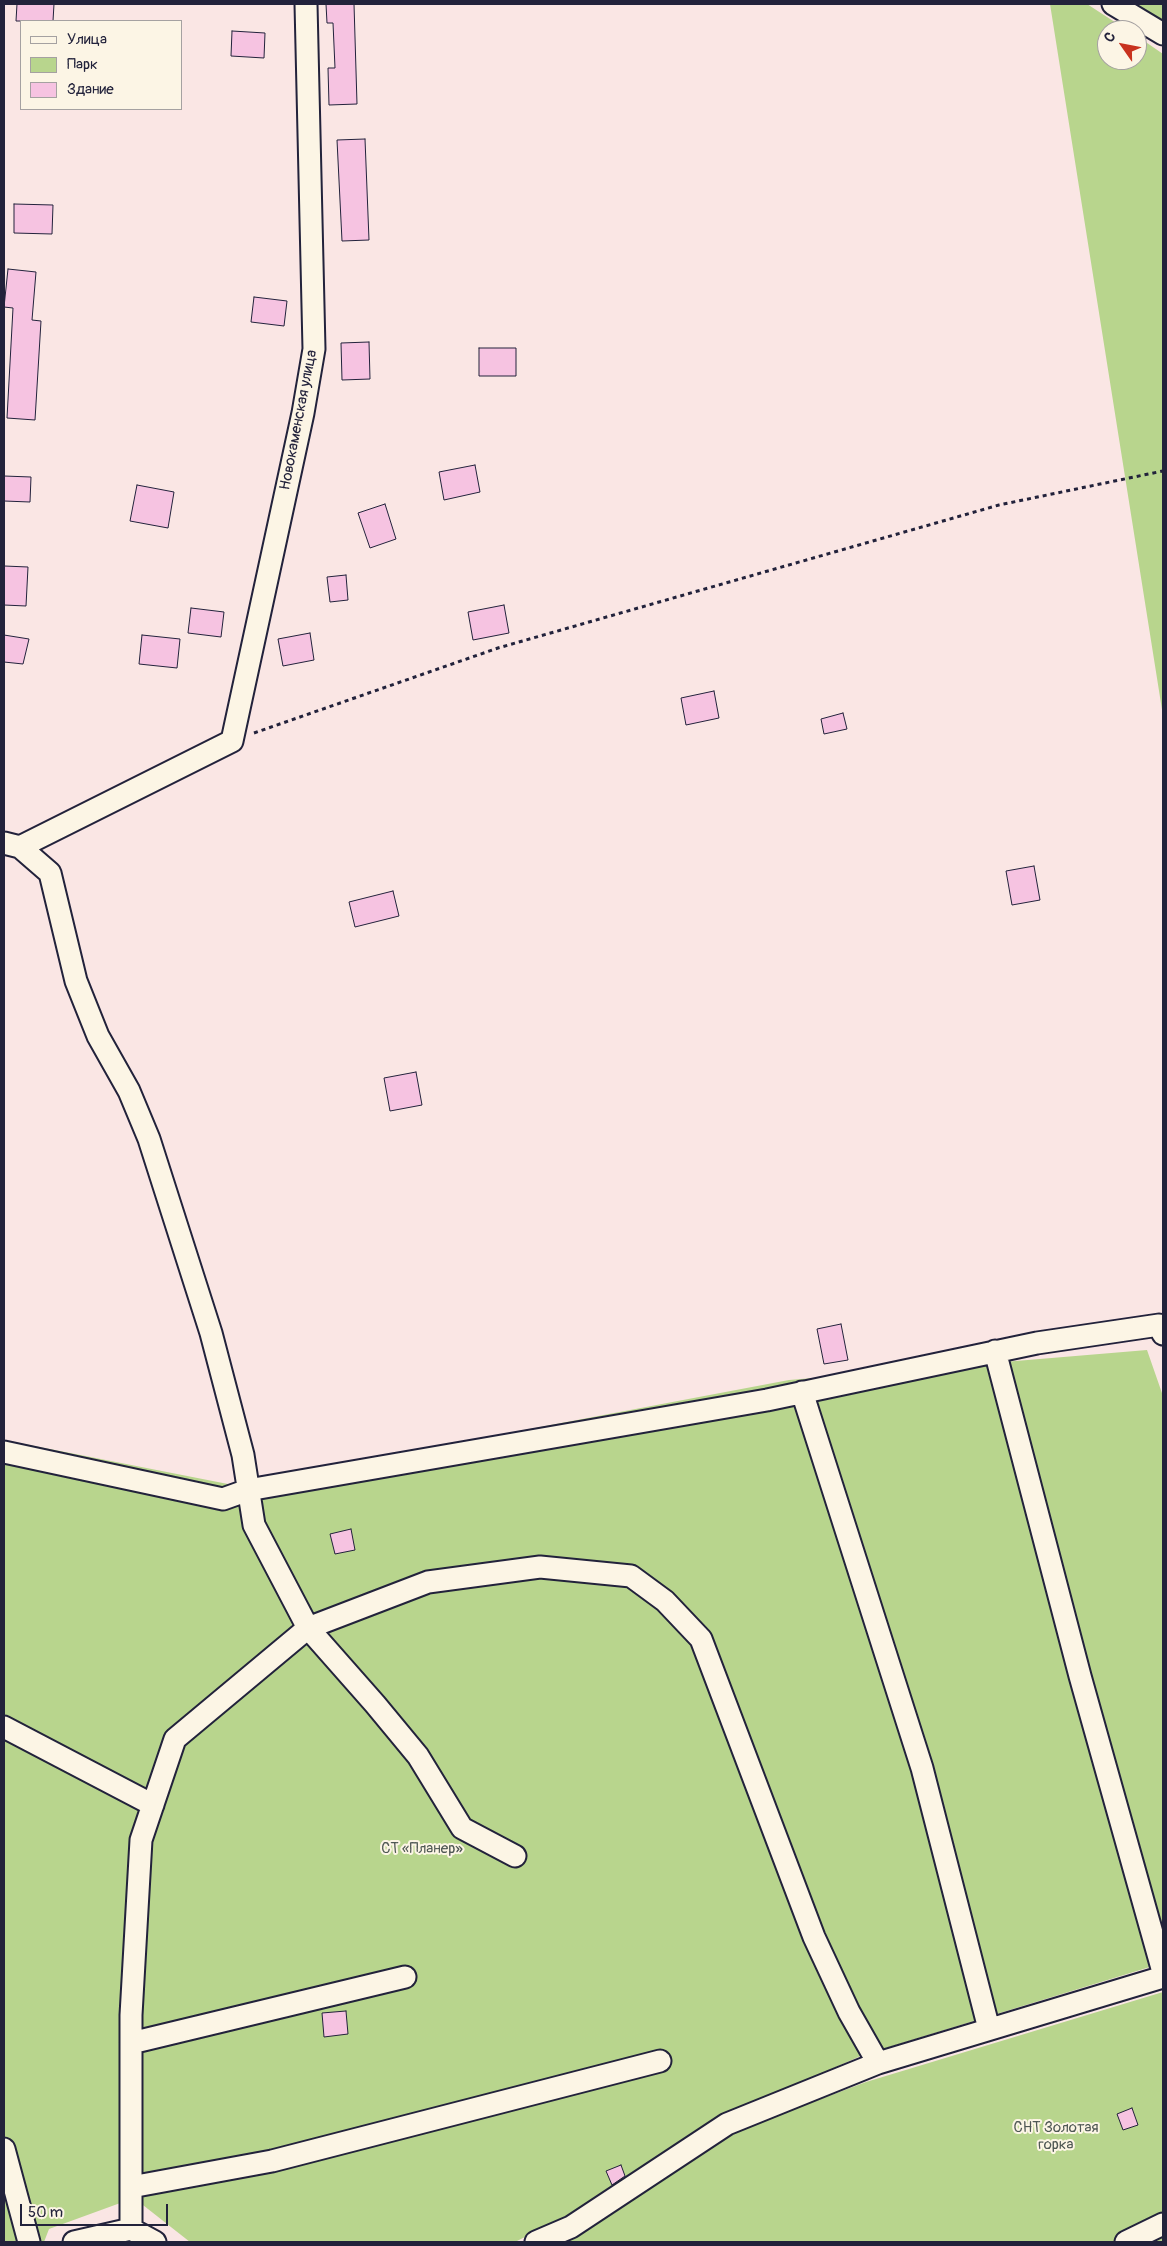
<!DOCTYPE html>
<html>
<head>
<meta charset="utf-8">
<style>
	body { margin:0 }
	#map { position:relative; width:1167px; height:2246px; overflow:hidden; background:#fae6e4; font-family:Pangolin,sans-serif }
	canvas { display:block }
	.frame { position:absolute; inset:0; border:5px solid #22223b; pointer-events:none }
	.legend { position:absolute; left:20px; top:20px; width:162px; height:90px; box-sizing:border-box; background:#fcf5e5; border:1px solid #a5a1a1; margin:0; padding:6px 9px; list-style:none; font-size:15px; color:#22223b }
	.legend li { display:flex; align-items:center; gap:10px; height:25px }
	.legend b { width:25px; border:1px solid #a5a1a1 }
	.north { position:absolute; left:1097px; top:20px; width:50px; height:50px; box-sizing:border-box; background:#fcf5e5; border:1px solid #a5a1a1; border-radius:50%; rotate:303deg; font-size:14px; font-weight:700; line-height:20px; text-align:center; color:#22223b }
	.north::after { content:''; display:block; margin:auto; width:18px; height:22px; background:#c8321e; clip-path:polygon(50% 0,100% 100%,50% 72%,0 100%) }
	.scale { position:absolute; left:20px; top:2204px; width:148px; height:22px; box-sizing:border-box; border:2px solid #22223b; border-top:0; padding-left:6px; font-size:15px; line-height:18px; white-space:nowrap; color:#22223b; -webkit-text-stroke:4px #fcf5e5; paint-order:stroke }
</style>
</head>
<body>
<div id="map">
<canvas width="1167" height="2246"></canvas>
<div class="frame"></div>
<ul class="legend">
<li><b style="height:6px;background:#fcf5e5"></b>Улица</li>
<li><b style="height:14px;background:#b8d58d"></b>Парк</li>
<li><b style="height:14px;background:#f6c3e1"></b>Здание</li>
</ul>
<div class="north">С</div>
<div class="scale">50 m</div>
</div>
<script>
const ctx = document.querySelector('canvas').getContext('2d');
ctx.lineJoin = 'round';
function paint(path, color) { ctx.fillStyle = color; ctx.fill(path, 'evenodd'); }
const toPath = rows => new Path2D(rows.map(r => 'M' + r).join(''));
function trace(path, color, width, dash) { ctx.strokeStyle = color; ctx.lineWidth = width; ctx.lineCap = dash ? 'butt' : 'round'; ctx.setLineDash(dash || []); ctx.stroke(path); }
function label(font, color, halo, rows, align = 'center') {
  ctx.font = font + ' Pangolin,sans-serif'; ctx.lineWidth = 4; ctx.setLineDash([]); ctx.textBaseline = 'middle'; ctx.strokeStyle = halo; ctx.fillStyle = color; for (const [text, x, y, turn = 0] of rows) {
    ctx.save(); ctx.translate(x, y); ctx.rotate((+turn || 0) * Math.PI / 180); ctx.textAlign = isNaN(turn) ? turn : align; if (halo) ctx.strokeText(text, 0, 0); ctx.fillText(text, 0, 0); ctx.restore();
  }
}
paint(toPath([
	[1050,4,1087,4,1127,30,1107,30,1107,60,1137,60,1137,36,1163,54,1163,716],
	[1128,4,1163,4,1163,30],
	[1147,1350,1163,1396,1163,1963,863,2055,732,2113,636,2181,515,2242,190,2242,134,2198,49,2229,44,2242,4,2242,4,1440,233,1485,789,1380],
	[1163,1992,1163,2242,564,2242,738,2130,866,2082]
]), '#b8d58d');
const building = toPath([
	[17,4,54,4,53,21,16,21,17,4],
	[326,4,354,4,357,104,329,105,328,68,335,68,333,23,327,23,326,4],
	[232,31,265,33,264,58,231,56,232,31],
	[365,139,369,240,342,241,337,140,365,139],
	[14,204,53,205,52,234,14,233,14,204],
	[8,269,36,272,32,320,41,321,35,420,7,418,13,308,4,307,8,269],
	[254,297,287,301,284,326,251,322,254,297],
	[369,342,370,379,342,380,341,343,369,342],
	[479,348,516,348,516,376,479,376,479,348],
	[475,465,480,492,444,500,439,472,475,465],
	[4,476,31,477,30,502,4,501,4,476],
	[137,485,174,492,168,528,130,521,137,485],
	[385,504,396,539,370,548,358,513,385,504],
	[4,566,28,567,26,606,4,605,4,566],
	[346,575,348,600,330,602,327,577,346,575],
	[504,605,509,633,473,640,468,612,504,605],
	[191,608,224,612,221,637,188,633,191,608],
	[310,633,314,660,283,666,278,639,310,633],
	[4,635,29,639,23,664,4,662,4,635],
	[142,635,180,639,177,668,139,664,142,635],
	[714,691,719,718,686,725,681,698,714,691],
	[843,713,847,729,824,734,821,719,843,713],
	[1034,866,1040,900,1012,905,1006,871,1034,866],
	[393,891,399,916,355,927,349,902,393,891],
	[416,1072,422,1105,390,1111,384,1078,416,1072],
	[841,1324,848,1360,824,1364,817,1329,841,1324],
	[351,1529,355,1550,335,1554,330,1534,351,1529],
	[346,2011,348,2034,324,2037,322,2013,346,2011],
	[1132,2108,1138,2125,1123,2130,1117,2114,1132,2108],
	[621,2165,625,2176,612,2185,606,2171,621,2165]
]);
paint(building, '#f6c3e1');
trace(building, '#22223b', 1);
const minor = toPath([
	[1113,4,1163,34],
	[4,843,20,847,50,873,76,981,98,1036,129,1091,149,1139,211,1333,243,1455,254,1525,308,1628,375,1704,418,1756,462,1828,515,1856],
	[20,847,232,741,303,413,314,349,306,4],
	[995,1351,1080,1676,1163,1972],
	[802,1392,922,1768,989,2029],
	[4,1452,223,1499,248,1490,767,1400,1037,1343,1159,1325,1163,1334],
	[4,1727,153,1805],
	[131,2043,405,1977],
	[4,2149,29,2242],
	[131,2187,272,2161,660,2061],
	[131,2229,131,2015,141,1840,175,1739,308,1628,428,1582,540,1567,631,1576,665,1601,701,1639,814,1937,849,2012,878,2063],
	[74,2242,131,2229,155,2242],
	[536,2242,571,2227,727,2124,878,2063,1163,1977],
	[1126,2242,1163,2224]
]);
trace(minor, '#22223b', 25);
trace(toPath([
	[254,733,498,648,999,505,1163,471]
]), '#22223b', 3, [4, 4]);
trace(minor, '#fcf5e5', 21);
label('15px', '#22223b', '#fcf5e5', [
	["Новокаменская улица",299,420,-79]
]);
label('15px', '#4f5854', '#fcf5e5', [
	["СТ «Планер»",422,1849],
	["СНТ Золотая",1056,2128],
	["горка",1056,2145]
]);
</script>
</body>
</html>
